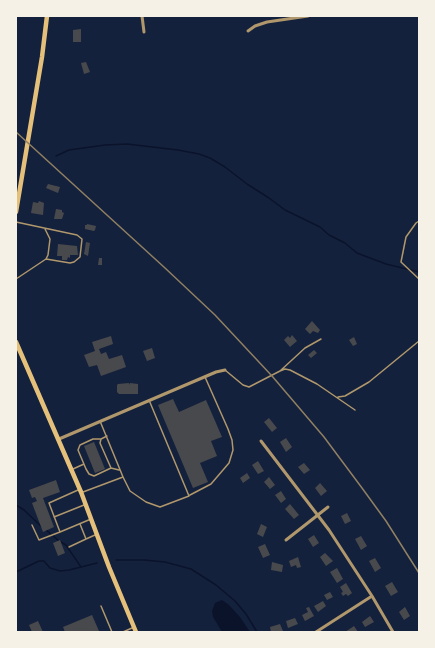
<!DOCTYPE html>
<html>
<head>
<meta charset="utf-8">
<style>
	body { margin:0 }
	#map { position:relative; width:435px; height:648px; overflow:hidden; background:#14213d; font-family:Helvetica,sans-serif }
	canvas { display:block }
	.frame { position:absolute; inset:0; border:17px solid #f6f1e7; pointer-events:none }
</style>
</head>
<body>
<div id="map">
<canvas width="435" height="648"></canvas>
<div class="frame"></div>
</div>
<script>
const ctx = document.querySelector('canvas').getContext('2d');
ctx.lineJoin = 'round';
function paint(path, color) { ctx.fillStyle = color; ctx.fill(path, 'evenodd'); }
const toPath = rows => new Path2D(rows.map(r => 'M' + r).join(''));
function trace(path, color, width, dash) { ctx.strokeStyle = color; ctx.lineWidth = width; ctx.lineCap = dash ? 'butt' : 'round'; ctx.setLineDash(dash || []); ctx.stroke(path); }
paint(toPath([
	[222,600,229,605,240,617,250,632,222,632,213,617,212,611,215,603]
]), '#0b132b');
trace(toPath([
	[56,156,69,150,105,145,127,144,178,150,199,154,210,158,225,167,247,184,269,198,285,210,320,227,329,235,345,243,357,253,386,264,419,272],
	[16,505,24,510,42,527],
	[45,529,59,541,66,545,81,567],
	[116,560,144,560,165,562,191,569,216,585,235,601,246,614,257,632],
	[16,572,39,561,44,561,50,568,60,571,69,570,97,563]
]), '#0b132b', 1.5);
paint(toPath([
	[81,29,81,42,73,42,73,30],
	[86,62,90,72,84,74,81,63],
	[48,184,60,187,58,193,46,188],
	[39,201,44,203,43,215,31,213,33,202,38,203],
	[56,209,62,210,62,212,64,213,62,219,54,219],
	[87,224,96,226,95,230,94,231,85,229,85,225,87,225],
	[86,242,90,243,88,256,84,254],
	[58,244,77,246,78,255,70,255,70,258,68,257,67,260,62,260,62,256,57,256],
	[99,258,102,258,102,265,98,265],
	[312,321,320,330,318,333,313,331,310,334,305,329],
	[292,335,297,341,290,347,284,340,288,336,290,338],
	[111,336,113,344,99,349,101,354,106,352,109,359,122,355,126,367,101,376,97,365,89,367,84,355,95,351,92,342],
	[354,337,357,344,353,346,349,340],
	[152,348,155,358,147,361,143,351],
	[314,350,317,353,311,358,308,355],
	[129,383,129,385,130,383,138,384,138,394,119,394,117,392,117,385,118,384],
	[173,399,179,412,206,400,222,437,211,441,217,456,200,463,208,482,193,488,158,405],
	[269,418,277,428,272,432,264,422],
	[286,438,292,447,286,452,280,442],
	[94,442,105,469,95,473,84,446],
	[258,461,264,471,258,474,252,465],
	[304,463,310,470,304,474,298,467],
	[247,473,250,478,243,483,240,478],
	[269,477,275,485,270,489,264,482],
	[56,480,60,492,43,498,54,527,43,532,32,503,37,501,35,497,32,498,29,490],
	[320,483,327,491,321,496,315,488],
	[281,491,286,499,281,503,275,495],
	[290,504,299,515,294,519,285,509],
	[347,513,351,521,345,524,341,516],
	[261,524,267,527,263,537,257,534],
	[314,535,319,543,313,547,308,539],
	[361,536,367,546,361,550,355,539],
	[60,540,65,553,58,556,53,543],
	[265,544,270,555,263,558,258,547],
	[325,553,333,561,326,566,320,557],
	[298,557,301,567,297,568,296,565,291,567,289,561],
	[375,558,381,568,375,572,369,561],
	[272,562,283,565,282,572,271,570],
	[337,568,343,579,337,583,330,572],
	[392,582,398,592,391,596,385,586],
	[346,583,352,593,348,596,346,594,343,596,341,593,343,592,340,587],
	[330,592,333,597,327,600,324,595],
	[323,601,326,606,318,612,314,606],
	[309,607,314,616,305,621,302,615,308,612,306,608],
	[405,607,410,616,404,620,399,612],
	[92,615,99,631,65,632,63,627],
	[370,616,374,622,365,627,362,622],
	[295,618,298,624,288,628,286,621],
	[38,621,43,632,32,632,29,625],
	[280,624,283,631,271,632,270,627],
	[354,626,358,632,345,632]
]), '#48494c');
trace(toPath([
	[419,221,416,223,406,237,401,262,419,279],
	[16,222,77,235,82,239,80,257,74,262,70,263,46,259],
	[16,279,46,259,48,255,50,239,45,229],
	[225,370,243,385,249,387,280,371,285,369,290,370,317,384,355,410],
	[280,371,305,348,321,339],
	[338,397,345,396,369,382,419,341],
	[107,436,101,439,100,443,111,468,119,470],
	[101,439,93,439,80,445,78,450,86,469,89,474,94,476,111,468],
	[73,469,84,464],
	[123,477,130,491,146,502,160,507,189,496,149,400],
	[78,490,49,503,60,532,91,519],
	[83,492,123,477,100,421],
	[190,495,211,484,229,463,233,450,232,440,228,429,205,377],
	[54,517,84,505],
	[32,525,39,540,60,532],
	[86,539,95,535],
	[69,547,86,539,80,524],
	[101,606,112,632],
	[123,632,132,628]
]), '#b1986c', 1.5);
trace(toPath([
	[142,16,144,32],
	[248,31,255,26,267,22,308,16],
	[59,439,216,372,225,370],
	[261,441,329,530,372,596,393,632],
	[286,540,328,507],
	[316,632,372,596]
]), '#b1986c', 3);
trace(toPath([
	[16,212,42,57,47,16],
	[16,342,81,492,109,567,136,632]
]), '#e5c07b', 4.5);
trace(toPath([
	[16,132,165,268,215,315,272,376,324,437,362,488,386,521,419,573]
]), '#918062', 1.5);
</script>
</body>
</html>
